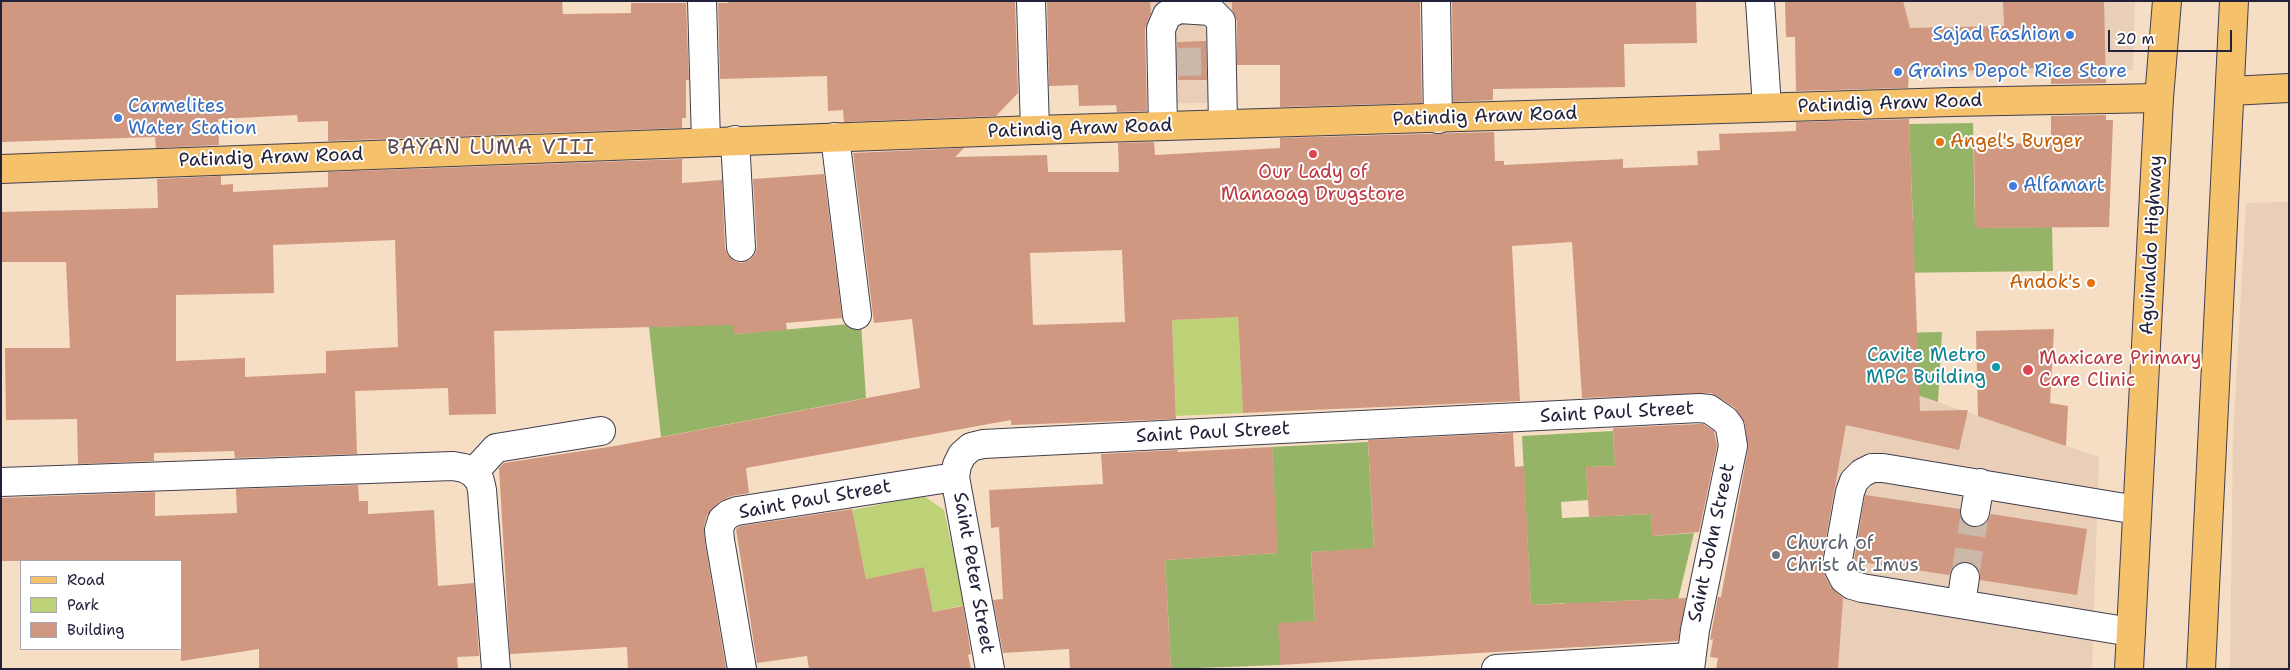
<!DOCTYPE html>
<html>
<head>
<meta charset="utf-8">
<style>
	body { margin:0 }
	#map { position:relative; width:2290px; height:670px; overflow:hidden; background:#f5dec4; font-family:"Shantell Sans",sans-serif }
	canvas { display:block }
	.frame { position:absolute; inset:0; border:2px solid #22223b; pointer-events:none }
	.legend { position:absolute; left:20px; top:560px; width:162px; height:90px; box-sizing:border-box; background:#fff; border:1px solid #a7a7b1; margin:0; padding:6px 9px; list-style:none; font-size:15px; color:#22223b }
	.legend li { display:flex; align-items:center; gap:10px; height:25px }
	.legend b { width:25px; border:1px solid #a7a7b1 }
	.scale { position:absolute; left:2108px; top:30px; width:124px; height:22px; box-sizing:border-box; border:2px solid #22223b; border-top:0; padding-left:6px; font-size:15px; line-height:18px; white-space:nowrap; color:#22223b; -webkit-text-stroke:4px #fff; paint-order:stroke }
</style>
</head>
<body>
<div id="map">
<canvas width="2290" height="670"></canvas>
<div class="frame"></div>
<ul class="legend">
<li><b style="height:6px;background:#f5c16b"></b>Road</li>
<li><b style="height:14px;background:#bdd276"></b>Park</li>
<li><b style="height:14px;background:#d09880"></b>Building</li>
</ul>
<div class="scale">20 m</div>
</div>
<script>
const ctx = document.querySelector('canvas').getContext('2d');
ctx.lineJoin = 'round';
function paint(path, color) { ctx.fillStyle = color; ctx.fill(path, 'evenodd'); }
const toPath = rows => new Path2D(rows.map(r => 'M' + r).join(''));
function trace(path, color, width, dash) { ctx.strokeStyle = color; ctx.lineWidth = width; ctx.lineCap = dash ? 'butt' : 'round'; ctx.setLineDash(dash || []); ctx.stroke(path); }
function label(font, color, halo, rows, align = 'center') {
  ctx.font = font + ' "Shantell Sans",sans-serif'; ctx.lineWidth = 4; ctx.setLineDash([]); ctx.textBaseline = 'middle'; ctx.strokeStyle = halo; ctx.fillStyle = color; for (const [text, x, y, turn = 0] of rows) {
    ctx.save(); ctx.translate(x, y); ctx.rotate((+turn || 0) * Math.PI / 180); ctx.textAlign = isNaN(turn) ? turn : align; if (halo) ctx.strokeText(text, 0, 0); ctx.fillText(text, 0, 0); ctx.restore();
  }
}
paint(toPath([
	[1150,1,1232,1,1234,102,1153,104],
	[1903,1,2135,1,2133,70,1921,77],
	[2289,202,2289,669,2230,669,2233,440,2246,203],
	[1855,374,2099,457,2092,669,1803,669]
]), '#e9ceb8');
paint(toPath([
	[1238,317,1243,413,1176,416,1172,320],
	[924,496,944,510,965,605,933,612,924,567,866,579,852,510]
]), '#bdd276');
paint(toPath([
	[1973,123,1975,228,2052,227,2053,271,1890,273,1891,333,1942,332,1938,402,1855,374,1818,225,1913,221,1909,124],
	[861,323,866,398,661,437,649,327,734,324,735,334],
	[1613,431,1615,466,1586,467,1588,500,1561,502,1562,518,1651,514,1653,536,1694,533,1668,642,1666,599,1597,602,1599,646,1567,647,1565,603,1531,605,1522,436],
	[1368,442,1374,549,1311,552,1315,621,1280,665,1171,669,1165,560,1277,553,1272,447]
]), '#96b467');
paint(toPath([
	[1,1,562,1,563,14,631,13,631,3,686,3,689,80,686,80,686,118,682,118,682,128,328,141,328,121,298,122,297,115,218,119,219,145,156,148,155,137,1,142],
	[728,1,1015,1,1018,93,996,116,844,122,843,110,828,111,827,76,720,79,718,3,728,3],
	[1047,1,1150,1,1151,13,1145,29,1147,111,1117,112,1116,105,1079,106,1078,85,1049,86],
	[1232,1,1420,1,1422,103,1280,107,1280,65,1237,65,1237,21,1232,10],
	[1452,1,1696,1,1697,43,1624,44,1625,87,1493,89,1493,100,1453,102],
	[1785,1,1903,1,1910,28,2004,26,2003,1,2104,1,2106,83,2051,84,2051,72,2036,73,2036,68,1909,73,1908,88,1796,91,1795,37,1786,37],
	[1206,41,1207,80,1178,80,1177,42],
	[2106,115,2106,120,2113,120,2109,227,1975,228,1974,144,2051,143,2051,116],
	[1909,119,1920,411,1968,410,1959,450,1846,425,1822,560,1825,576,1830,586,1843,598,1838,669,1716,669,1718,658,1710,657,1713,639,1710,640,1718,597,1721,597,1748,449,1745,424,1734,407,1711,393,1582,398,1572,242,1512,246,1520,401,1243,413,1238,317,1172,320,1176,419,1011,425,1011,420,746,468,749,493,732,496,719,502,707,515,704,526,705,543,726,668,628,669,627,647,510,654,499,468,504,463,615,446,920,388,912,319,874,323,853,153,964,148,955,157,1047,155,1048,172,1119,172,1118,143,1154,142,1155,155,1280,148,1280,138,1494,132,1495,161,1504,161,1504,165,1623,159,1623,168,1698,165,1697,151,1720,150,1719,134,1796,131,1796,122],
	[1122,250,1125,322,1033,325,1030,253],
	[682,159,682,183,722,180,725,248,728,255,734,261,741,263,750,260,755,254,757,247,753,179,824,174,842,318,786,323,787,330,734,334,734,325,494,331,496,414,449,415,448,388,355,391,357,454,235,458,234,451,154,453,154,461,78,464,77,419,6,420,5,348,70,348,66,262,1,262,1,212,158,208,157,179,221,176,221,185,233,184,233,192,328,187,328,172],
	[395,240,398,347,326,351,326,373,245,377,245,358,176,361,176,295,274,293,273,245],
	[2054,329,2050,403,2068,406,2066,446,1978,416,1976,331],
	[1699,424,1703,424,1714,431,1717,446,1699,532,1652,536,1651,514,1589,517,1586,467,1615,466,1613,428],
	[1513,433,1515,467,1524,466,1531,605,1686,598,1678,641,1280,665,1278,623,1315,621,1311,552,1374,548,1368,440],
	[1272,447,1278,553,1165,560,1171,669,1070,669,1069,649,1003,653,993,600,1003,599,999,527,991,528,989,490,1103,484,1101,454,1177,450,1178,452],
	[358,485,359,501,368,501,368,514,434,510,438,586,474,583,479,656,457,657,458,669,259,669,259,649,181,661,181,561,1,561,1,498,155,492,155,516,237,513,236,489],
	[1865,495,1960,509,1960,517,1965,524,1973,527,1980,527,1987,522,1991,514,2087,529,2077,595,1980,580,1979,571,1975,565,1968,562,1959,563,1953,568,1949,575,1854,561],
	[852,509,866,579,924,567,933,612,963,606,971,654,968,655,971,669,809,669,807,656,757,663,736,529,741,526]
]), '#d09880');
trace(toPath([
	[1173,62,1223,61],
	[1965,577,1975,512]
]), '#cbb8a9', 28, [28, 14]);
const minor = toPath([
	[702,1,706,142],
	[1031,1,1035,130],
	[1436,1,1438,119],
	[1760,1,1767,107],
	[1163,126,1161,29,1167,15,1179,9,1211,11,1221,21,1223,124],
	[835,137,857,315],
	[735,140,741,247],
	[473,473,496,448,601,431],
	[1,482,453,466,464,468,473,473,480,481,482,490,496,669],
	[1975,512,1980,483],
	[1961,604,1965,577],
	[2131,632,1862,588,1852,585,1844,579,1839,569,1838,559,1850,492,1854,481,1862,473,1872,468,1883,468,2137,510],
	[742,669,720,540,719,530,722,520,729,514,737,511,955,477],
	[990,669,955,477,957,465,962,455,971,447,983,444,1699,408,1709,409,1725,420,1730,427,1733,446,1695,630,1690,669],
	[1496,669,1690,657]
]);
const major = toPath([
	[2230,91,2289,88],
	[1,169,1035,130,1952,102,2159,98]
]);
const highway = toPath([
	[2129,669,2159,98,2167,1],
	[2201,669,2234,1]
]);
trace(minor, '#423e50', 30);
trace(major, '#423e50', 30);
trace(highway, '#423e50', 30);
trace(minor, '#fff', 28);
trace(major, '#f5c16b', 28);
trace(highway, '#f5c16b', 28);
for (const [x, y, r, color] of [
	[2070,35,5,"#3f7fe0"],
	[1898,72,5,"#3f7fe0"],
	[118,118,5,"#3f7fe0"],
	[1940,142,5,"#e8710a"],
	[1313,154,5,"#e0444e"],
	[2013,186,5,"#3f7fe0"],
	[2091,283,5,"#e8710a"],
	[1996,367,5,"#0f9aa8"],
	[2028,370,6,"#e0444e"],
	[1776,555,5,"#6b7280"]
]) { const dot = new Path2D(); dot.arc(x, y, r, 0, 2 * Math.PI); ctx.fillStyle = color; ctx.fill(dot); trace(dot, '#fff', 2); }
label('19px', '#366cbe', '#fff', [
	["Sajad Fashion",2060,35,"right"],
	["Grains Depot Rice Store",1908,72],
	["Carmelites",128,107],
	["Water Station",128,129],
	["Alfamart",2023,186]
], 'left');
label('19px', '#22223b', '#fff', [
	["Patindig Araw Road",1890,104,-2],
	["Patindig Araw Road",1485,117,-2],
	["Patindig Araw Road",1080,129,-2],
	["Patindig Araw Road",271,158,-2],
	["Aguinaldo Highway",2152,245,-87],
	["Saint Paul Street",1617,413,-3],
	["Saint Paul Street",1213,433,-3],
	["Saint Paul Street",815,500,-10],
	["Saint John Street",1712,543,-78],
	["Saint Peter Street",973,573,80]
]);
label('19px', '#c56008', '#fff', [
	["Angel's Burger",1950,142],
	["Andok's",2081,283,"right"]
], 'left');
label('19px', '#be3a42', '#fff', [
	["Our Lady of",1313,173],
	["Manaoag Drugstore",1313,195],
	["Maxicare Primary",2039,359,"left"],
	["Care Clinic",2039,381,"left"]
]);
label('19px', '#0d838f', '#fff', [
	["Cavite Metro",1986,356],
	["MPC Building",1986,378]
], 'right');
label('19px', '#5b616d', '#fff', [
	["Church of",1786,544],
	["Christ at Imus",1786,566]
], 'left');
ctx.letterSpacing = '1px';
label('21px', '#5f4b53', '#fff', [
	["BAYAN LUMA VIII",491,149]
]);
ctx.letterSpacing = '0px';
</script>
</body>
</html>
